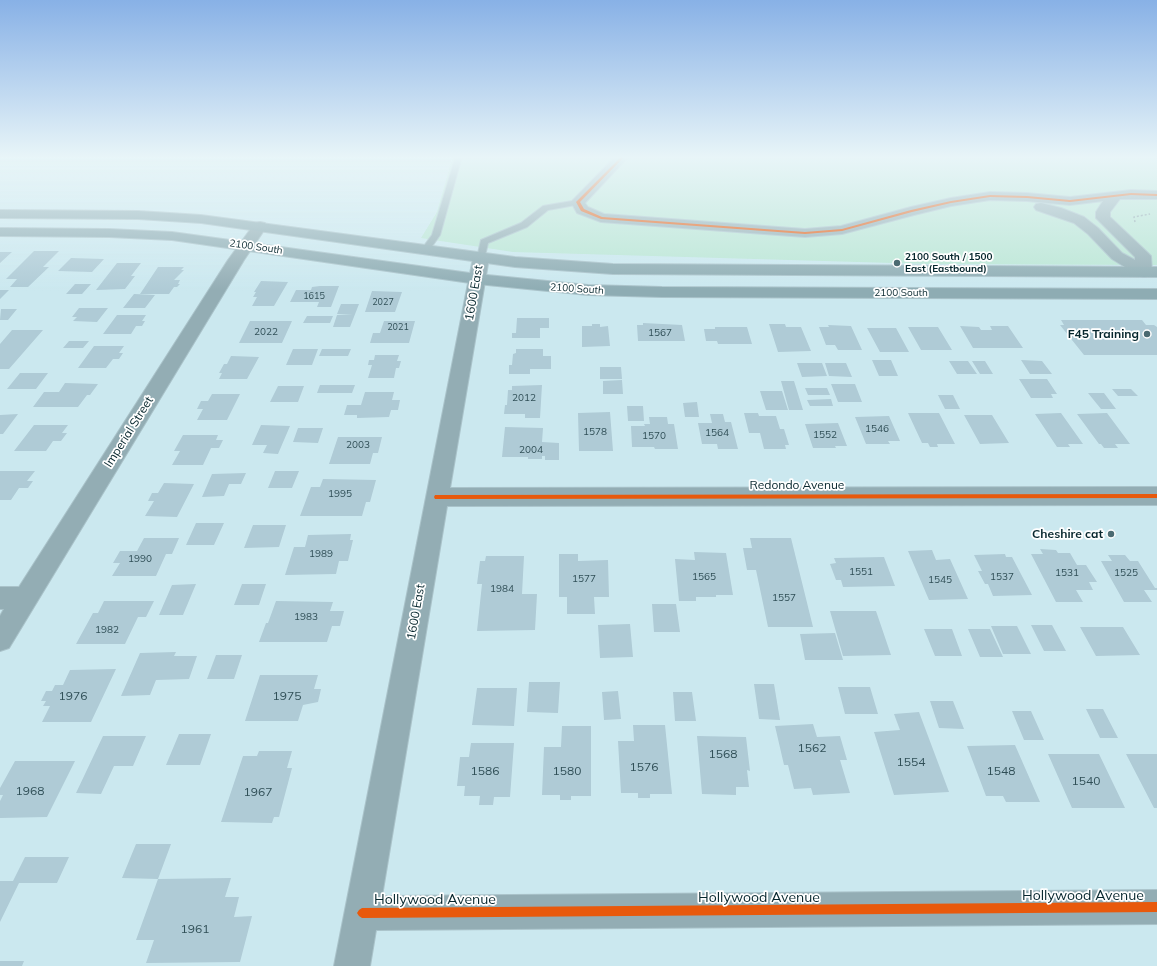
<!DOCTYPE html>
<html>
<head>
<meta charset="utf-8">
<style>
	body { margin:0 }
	canvas { display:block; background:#cbe8ef }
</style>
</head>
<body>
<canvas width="1157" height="966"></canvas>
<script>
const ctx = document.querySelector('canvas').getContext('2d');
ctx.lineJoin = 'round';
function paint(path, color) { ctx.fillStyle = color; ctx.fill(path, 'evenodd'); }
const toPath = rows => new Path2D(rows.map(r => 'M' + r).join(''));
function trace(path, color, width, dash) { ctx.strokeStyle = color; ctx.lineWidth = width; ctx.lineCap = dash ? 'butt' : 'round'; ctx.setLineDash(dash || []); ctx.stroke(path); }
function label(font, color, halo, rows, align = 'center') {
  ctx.font = font + ' Mulish,sans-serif'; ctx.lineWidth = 3.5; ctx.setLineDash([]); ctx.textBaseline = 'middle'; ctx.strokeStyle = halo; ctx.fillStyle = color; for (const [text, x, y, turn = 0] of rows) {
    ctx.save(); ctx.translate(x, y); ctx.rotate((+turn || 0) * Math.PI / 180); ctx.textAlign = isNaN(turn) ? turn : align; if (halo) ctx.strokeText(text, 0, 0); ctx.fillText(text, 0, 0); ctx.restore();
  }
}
paint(toPath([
	[453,156,1157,156,1157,265,928,264,513,252,421,238,437,212]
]), '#bae6d4');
paint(toPath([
	[34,251,59,251,43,267,49,267,28,287,10,287,17,279,6,279],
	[0,252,12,252,0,263],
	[71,258,104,259,92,272,58,271],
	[117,263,141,263,131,276,135,276,125,289,96,290],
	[158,267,184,267,181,270,184,270,174,280,180,280,178,284,180,284,177,287,174,287,169,294,140,294],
	[261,281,288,282,274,306,252,306,257,297,253,297,256,292,254,292],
	[75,284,91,284,82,294,66,294],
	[320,286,339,286,331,307,317,307,319,302,290,302,296,290,311,290,312,287],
	[0,290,9,290,0,299],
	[372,291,402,292,395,312,365,312],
	[134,294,155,295,145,308,123,308],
	[341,304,359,304,350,327,333,327,337,315,353,315,337,314],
	[79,308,108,308,97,322,73,321,77,317,72,317],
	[1,309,17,309,8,320,0,320],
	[117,315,146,315,142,321,145,321,142,326,136,326,131,334,103,334],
	[307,316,333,316,330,323,303,323],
	[517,318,549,318,549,328,540,328,540,338,512,338,512,333,516,333],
	[1061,320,1142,320,1146,325,1154,325,1157,327,1157,355,1084,355,1060,325,1064,325],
	[250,321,292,321,282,343,239,343],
	[384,321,415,321,409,343,370,343,373,333,380,333],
	[643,323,682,325,685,341,638,341,637,325,643,325],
	[592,324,600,324,600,327,608,326,610,346,582,347,582,326,592,326],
	[769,324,785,324,786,327,801,327,811,351,778,352],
	[828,325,851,326,862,350,838,350,835,345,826,345,819,327,829,327],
	[960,326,979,327,981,330,992,330,990,326,1008,326,1023,348,973,348],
	[715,327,747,327,752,344,718,344,717,341,706,341,704,329,715,329],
	[908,327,938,327,952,350,921,350],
	[867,328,896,328,909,352,880,352],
	[12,330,43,330,9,369,0,369,0,344],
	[69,341,89,341,83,348,63,348],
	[94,346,124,346,119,353,123,353,119,359,113,359,106,368,78,368],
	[293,349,318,349,312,365,286,365],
	[322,349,351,349,348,356,319,356],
	[516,349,543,349,543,356,551,356,551,369,530,369,530,374,509,374,509,365,512,365,513,354,516,353],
	[375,355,399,355,397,361,401,361,399,368,396,368,394,378,368,378,372,365,368,365,369,360,374,360],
	[231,356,259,357,247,379,219,379,222,373,219,373,224,364,227,364],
	[872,360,891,360,898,376,879,376],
	[1021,360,1042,361,1052,374,1030,374],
	[949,361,968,361,977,374,957,374],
	[972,361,985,361,993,374,980,374],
	[797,363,822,363,827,376,802,377],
	[825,363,846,363,852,377,829,376],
	[600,367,621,367,622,379,600,379],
	[20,373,48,373,36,389,7,389],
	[1019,379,1047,379,1057,394,1051,394,1053,398,1031,398],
	[622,380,623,394,603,394,603,381],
	[781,381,794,381,803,410,789,410],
	[65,383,98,384,90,395,87,395,78,407,33,407,44,392,59,392],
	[831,384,855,384,862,402,838,402],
	[320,385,355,385,352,393,317,393],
	[542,385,540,418,525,418,525,414,504,414,505,405,507,405,508,390,512,390,512,386],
	[278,386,304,386,298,402,270,402],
	[805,388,827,388,830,395,808,395],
	[1112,389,1131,389,1138,396,1118,396],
	[760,391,782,391,788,410,766,410],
	[365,392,394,392,392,400,400,400,398,410,391,410,389,417,357,418,357,415,344,415,347,405,361,405],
	[1088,393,1104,393,1116,409,1101,409],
	[212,394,240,394,227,420,197,420,203,409,197,409,201,401,208,401],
	[938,395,953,395,960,409,945,409],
	[831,399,833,406,810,406,807,400],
	[697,402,699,417,685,417,683,403],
	[627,406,643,406,644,421,628,421],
	[610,412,613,451,579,451,578,413],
	[744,413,758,413,759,416,776,416,780,429,784,429,789,445,785,445,786,449,764,449,760,433,749,433],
	[908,413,939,413,955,444,937,444,938,447,930,447,928,443,922,443],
	[1061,413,1083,444,1068,444,1070,447,1057,447,1035,414],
	[1107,413,1130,444,1115,444,1118,448,1104,448,1101,444,1099,444,1077,414],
	[18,414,3,434,0,434,0,415],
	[710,414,723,414,725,422,731,422,738,449,718,449,717,444,702,444,698,423,712,423],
	[964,415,992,415,1009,443,980,444],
	[889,416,900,441,888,441,890,444,866,444,855,417],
	[649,417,667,417,668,424,674,424,678,449,655,449,654,447,632,447,631,426,645,426,644,424,650,424],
	[838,423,847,446,835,446,836,448,813,448,805,424],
	[34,425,68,425,62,433,67,433,61,441,53,441,46,451,14,451],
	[261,425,290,426,278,454,263,453,267,445,252,445],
	[505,427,543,428,542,442,559,443,559,460,545,460,545,456,542,456,542,459,528,459,528,457,502,457],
	[298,428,323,428,318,443,293,442],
	[183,435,218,435,216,440,223,440,219,448,211,448,203,465,172,465,180,451,174,451],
	[338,437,382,437,378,453,373,453,370,464,329,464],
	[0,471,35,471,27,481,33,481,28,488,19,488,11,500,0,500],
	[275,471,299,471,292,488,268,488],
	[246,473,241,484,229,484,224,496,202,497,212,474],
	[323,479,376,480,370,502,366,502,362,516,300,516,311,487,320,487],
	[164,483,194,484,177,517,145,516,154,501,148,501,152,493,158,493],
	[196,523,224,523,214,545,186,545],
	[253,525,286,525,279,547,244,548],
	[351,534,350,540,353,540,348,561,339,561,336,574,285,575,294,547,305,547,308,535],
	[144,538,179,538,172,554,166,554,156,576,112,576,120,563,113,563,120,551,137,551],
	[750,538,791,538,813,627,768,627,756,570,747,570,743,548,752,548],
	[1040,549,1056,550,1058,553,1070,553,1077,565,1086,565,1097,582,1089,582,1093,590,1076,590,1083,602,1056,602,1031,554,1043,554],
	[932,550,936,560,950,559,968,599,929,600,908,551],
	[694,552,726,553,733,595,716,595,716,597,696,597,696,601,679,601,675,559,695,560],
	[559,554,578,554,578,561,608,560,609,597,594,597,595,614,567,614,567,597,559,597],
	[1005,554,1006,557,1012,557,1032,595,993,596,988,584,985,584,978,571,982,571,974,555],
	[1108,555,1125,555,1130,561,1138,561,1155,588,1157,588,1157,590,1144,590,1152,602,1124,602,1101,561,1112,561],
	[486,556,524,556,522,594,537,594,535,630,477,631,482,584,477,584,480,561,485,561],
	[884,557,895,586,843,587,841,580,836,580,830,564,836,563,834,558],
	[196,584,183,615,159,615,172,585],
	[242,584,266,584,259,605,234,605],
	[104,601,154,601,146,617,138,617,125,644,76,644,93,613,98,613],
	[276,601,333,602,330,611,344,611,340,626,332,626,327,642,259,642,266,623,268,623],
	[652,604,676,604,680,632,654,632],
	[830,611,876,611,891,655,843,656],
	[630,624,633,657,600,658,598,625],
	[1031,625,1052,625,1066,651,1044,651],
	[991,626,1017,626,1031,654,1003,654],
	[1080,627,1123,627,1140,655,1096,656],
	[924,629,952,629,962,656,935,656],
	[968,629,990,629,1003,657,980,657],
	[835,633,843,660,805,660,800,634],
	[176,652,174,656,197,656,189,679,156,680,150,695,121,696,140,653],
	[216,655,242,655,234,679,207,679],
	[116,669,91,722,42,722,50,706,43,706,46,701,41,701,46,691,52,691,55,685,63,685,70,670],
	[260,675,318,675,314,689,321,689,318,702,303,705,298,721,245,721],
	[529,682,560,682,558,713,527,712],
	[754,684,774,684,780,720,759,719],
	[838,687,870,687,878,714,845,714],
	[477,688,517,688,514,726,472,725],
	[618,691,621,719,604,720,602,692],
	[673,692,692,692,696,721,675,721],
	[930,701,953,701,964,729,939,728],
	[1086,709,1103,709,1118,738,1100,738],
	[1012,711,1031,711,1044,740,1024,740],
	[919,712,949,792,894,795,874,732,900,730,894,714],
	[813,724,817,737,840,736,847,760,840,760,850,793,813,795,811,788,794,789,788,765,784,765,775,726],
	[633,725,665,725,672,794,650,794,650,798,638,798,638,793,621,793,618,741,634,741],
	[562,726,591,726,591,796,571,796,571,800,560,800,560,795,542,795,544,747,561,747],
	[179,734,211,734,200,765,166,765],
	[103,736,146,736,133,766,114,766,101,794,76,793],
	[697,736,746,737,750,771,747,770,749,787,736,787,736,795,702,794],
	[471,743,514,743,510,797,494,797,493,805,479,805,480,796,464,796,465,786,457,786,460,757,469,757],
	[1015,745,1040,802,1006,802,1003,796,986,796,967,746],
	[259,751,292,751,287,768,292,768,279,817,274,817,272,823,221,822,243,756,257,756],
	[1048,754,1099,754,1125,808,1072,808],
	[1126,754,1157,754,1157,808,1154,808],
	[15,761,75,761,47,817,0,818,0,801,3,795,0,795,0,788],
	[136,844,171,844,158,879,231,878,225,897,239,897,234,917,252,916,240,962,146,963,154,940,136,940,158,879,122,878],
	[25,857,69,857,57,883,19,883,0,922,0,881,13,881],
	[0,961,24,961,22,966,0,966]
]), '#afcbd6');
const lane = toPath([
	[456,156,462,156,440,235,428,252,422,252,421,250,432,235,456,156],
	[578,200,582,202,581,204,548,210,527,227,488,243,484,260,478,260,477,258,481,240,521,223,543,206,578,200]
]);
const street = toPath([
	[616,156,629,156,585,203,588,207,604,214,805,229,841,226,911,207,951,198,990,192,1027,193,1070,197,1131,190,1157,191,1157,199,1120,199,1110,212,1110,217,1148,253,1151,256,1152,272,1150,275,1144,277,1138,275,1112,259,1088,234,1074,223,1036,210,1034,207,1036,204,1041,203,1061,208,1084,217,1098,228,1122,253,1135,260,1135,257,1096,218,1096,212,1103,201,1070,205,1027,201,990,200,951,206,914,215,842,234,805,237,601,222,577,213,571,202,616,156],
	[260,222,265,223,267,226,244,260,9,648,0,651,0,616,4,609,0,609,0,587,19,587,228,260,255,223,260,222],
	[481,253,487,255,489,258,450,488,1157,487,1157,505,447,506,382,896,1157,890,1157,924,376,930,370,966,334,966,473,258,475,255,481,253]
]);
const secondary = toPath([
	[0,210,138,211,201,215,515,257,613,264,1157,267,1157,277,613,274,515,267,201,223,138,219,0,218,0,210],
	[0,228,109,229,172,232,477,274,588,285,662,287,1157,289,1157,299,662,297,588,295,477,284,172,240,109,237,0,236,0,228]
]);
trace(lane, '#aac3ca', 2);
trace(street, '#aac3ca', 2);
trace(secondary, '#aac3ca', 2);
trace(toPath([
	[1135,222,1134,217,1150,214]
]), '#90a7ac', 1.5, [2, 2]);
paint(lane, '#93adb4');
paint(street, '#93adb4');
paint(secondary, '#8eacb3');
paint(toPath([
	[622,156,625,156,580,202,584,209,602,217,805,232,842,229,911,210,951,201,990,195,1027,196,1070,200,1131,193,1157,194,1157,196,1131,195,1070,202,1027,198,990,197,951,203,912,212,842,231,805,234,601,219,581,211,576,202,622,156],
	[1157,494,1157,498,437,499,435,499,434,497,435,495,437,495,1157,494],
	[1157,902,1157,912,362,918,359,916,357,913,359,910,362,908,1157,902]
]), '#e8590c');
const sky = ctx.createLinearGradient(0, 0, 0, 291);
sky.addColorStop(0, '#88b1e6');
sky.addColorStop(0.54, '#e8f5f8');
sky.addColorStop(1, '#e8f5f800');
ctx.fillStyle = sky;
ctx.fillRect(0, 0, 1157, 291);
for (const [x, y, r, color] of [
	[897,263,4,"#4b6a71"],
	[1147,334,4,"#4b6a71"],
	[1111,534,4,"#4b6a71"]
]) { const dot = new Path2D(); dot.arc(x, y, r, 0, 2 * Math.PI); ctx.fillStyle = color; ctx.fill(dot); trace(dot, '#fff', 1.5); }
label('9px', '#304f57', null, [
	["1615",314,296],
	["2027",383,302],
	["2021",398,327]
]);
label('10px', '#06262d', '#fff', [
	["2100 South",256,247,8],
	["2100 South",577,289,4],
	["2100 South",901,293]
]);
label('bold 10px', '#06262d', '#fff', [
	["2100 South / 1500",905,257],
	["East (Eastbound)",905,269]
], 'left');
label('10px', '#304f57', null, [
	["2022",266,332],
	["1567",660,333],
	["2012",524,398],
	["1546",877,429],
	["1578",595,432],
	["1564",717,433],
	["1552",825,435],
	["1570",654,436],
	["2003",358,445],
	["2004",531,450],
	["1995",340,494],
	["1989",321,554],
	["1990",140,559],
	["1551",861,572],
	["1531",1067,573],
	["1525",1126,573],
	["1565",704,577],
	["1537",1002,577],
	["1577",584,579],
	["1545",940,580],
	["1984",502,589],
	["1557",784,598],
	["1983",306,617],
	["1982",107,630]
]);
label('12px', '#06262d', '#fff', [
	["1600 East",474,293,-80],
	["Imperial Street",129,432,-58],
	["Redondo Avenue",797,485],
	["1600 East",416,612,-80]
]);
label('bold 12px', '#06262d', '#fff', [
	["F45 Training",1139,334],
	["Cheshire cat",1103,534]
], 'right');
label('12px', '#304f57', null, [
	["1976",73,696],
	["1975",287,696],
	["1562",812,748],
	["1568",723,754],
	["1554",911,762],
	["1576",644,767],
	["1586",485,771],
	["1580",567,771],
	["1548",1001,771],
	["1540",1086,781],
	["1968",30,791],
	["1967",258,792],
	["1961",195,929]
]);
label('14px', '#06262d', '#fff', [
	["Hollywood Avenue",1083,896],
	["Hollywood Avenue",759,898],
	["Hollywood Avenue",435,900]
]);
</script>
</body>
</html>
